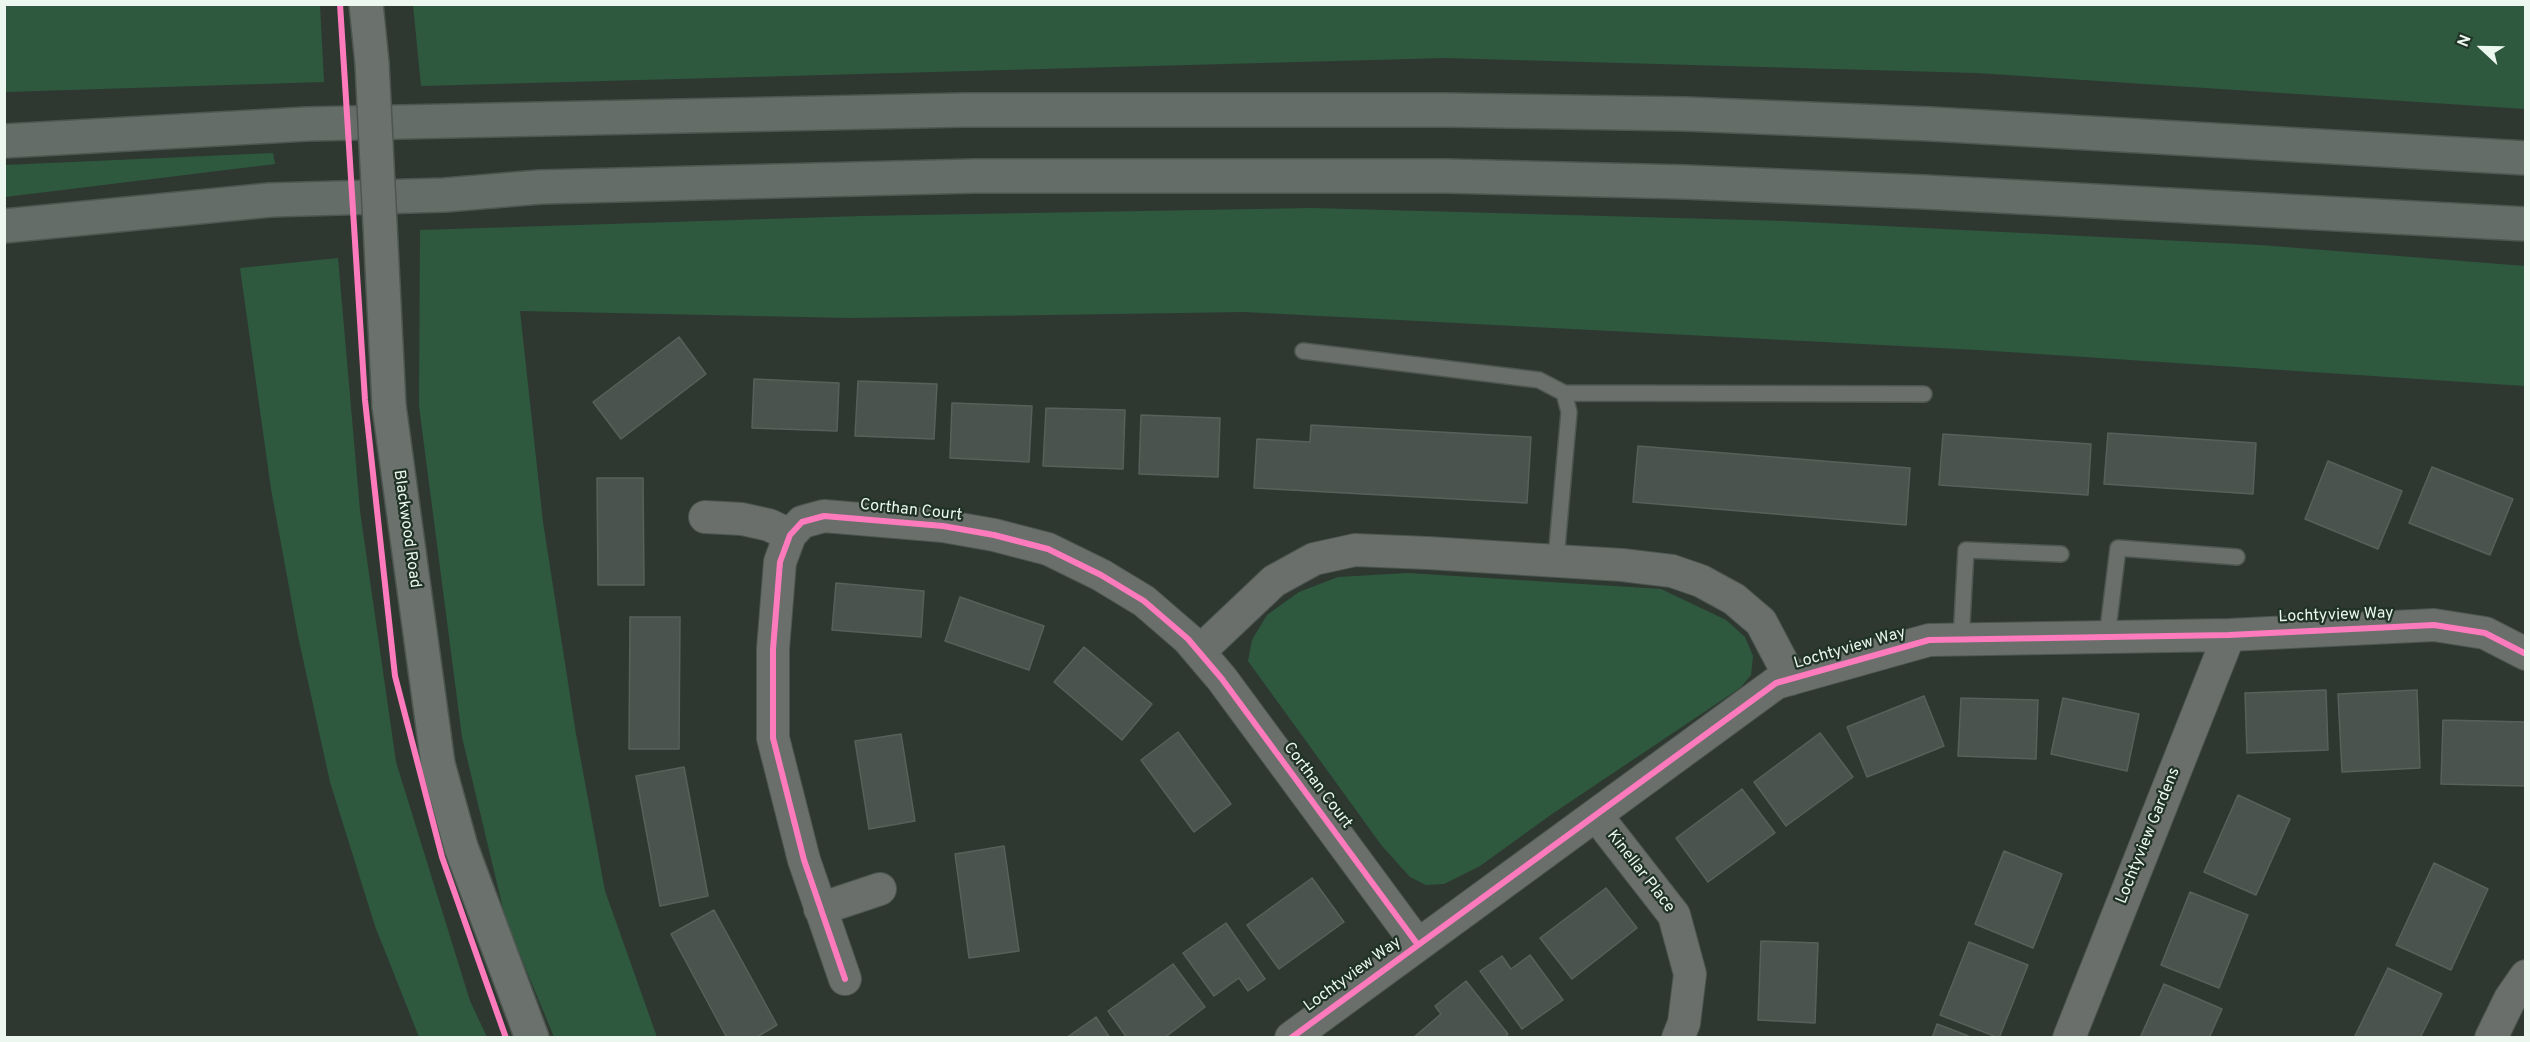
<!DOCTYPE html>
<html>
<head>
<meta charset="utf-8">
<style>
	body { margin:0 }
	#map { position:relative; width:2530px; height:1042px; overflow:hidden; background:#2e3831; font-family:Overpass,sans-serif }
	canvas { display:block }
	.frame { position:absolute; inset:0; border:6px solid #ebf7ef; pointer-events:none }
	.north { position:absolute; left:2452px; top:18px; width:60px; height:60px; -webkit-text-stroke:4px #203226; paint-order:stroke; rotate:292deg; font-size:16px; font-weight:700; line-height:24px; text-align:center; color:#ebf7ef }
	.north::after { content:''; display:block; margin:auto; width:21px; height:27px; background:#ebf7ef; clip-path:polygon(50% 0,100% 100%,50% 72%,0 100%) }
</style>
</head>
<body>
<div id="map">
<canvas width="2530" height="1042"></canvas>
<div class="frame"></div>
<div class="north">N</div>
</div>
<script>
const ctx = document.querySelector('canvas').getContext('2d');
ctx.lineJoin = 'round';
function paint(path, color) { ctx.fillStyle = color; ctx.fill(path, 'evenodd'); }
const toPath = rows => new Path2D(rows.map(r => 'M' + r).join(''));
function trace(path, color, width, dash) { ctx.strokeStyle = color; ctx.lineWidth = width; ctx.lineCap = dash ? 'butt' : 'round'; ctx.setLineDash(dash || []); ctx.stroke(path); }
function label(font, color, halo, rows, align = 'center') {
  ctx.font = font + ' Overpass,sans-serif'; ctx.lineWidth = 4.5; ctx.setLineDash([]); ctx.textBaseline = 'middle'; ctx.strokeStyle = halo; ctx.fillStyle = color; for (const [text, x, y, turn = 0] of rows) {
    ctx.save(); ctx.translate(x, y); ctx.rotate((+turn || 0) * Math.PI / 180); ctx.textAlign = isNaN(turn) ? turn : align; if (halo) ctx.strokeText(text, 0, 0); ctx.fillText(text, 0, 0); ctx.restore();
  }
}
paint(toPath([
	[4,5,320,5,324,82,5,92],
	[413,5,2525,5,2525,109,1977,73,1444,58,421,86],
	[273,153,275,164,5,197,5,165],
	[1312,208,1785,221,2260,245,2525,266,2525,386,1978,350,1244,312,851,318,520,311,543,522,576,734,605,891,657,1037,554,1037,506,921,462,737,419,406,420,230,862,216],
	[338,258,360,511,396,762,470,1001,487,1037,419,1037,375,926,330,782,298,636,271,489,240,268],
	[1408,573,1661,589,1726,620,1745,637,1753,656,1751,675,1740,688,1552,814,1480,866,1444,884,1426,885,1410,877,1382,846,1248,661,1252,640,1267,615,1299,592,1338,577]
]), '#2e593f');
const building = toPath([
	[679,337,706,374,621,439,593,402,679,337],
	[754,379,839,383,837,431,752,428,754,379],
	[858,381,937,384,934,439,855,436,858,381],
	[952,403,1032,406,1029,462,950,458,952,403],
	[1046,408,1125,410,1123,469,1043,466,1046,408],
	[1141,415,1220,418,1218,477,1139,474,1141,415],
	[1311,425,1531,437,1527,503,1254,488,1257,439,1310,442,1311,425],
	[2108,433,2256,443,2253,494,2104,484,2108,433],
	[1943,434,2091,444,2088,495,1939,485,1943,434],
	[1638,446,1910,468,1906,525,1633,502,1638,446],
	[2328,461,2402,491,2378,549,2305,519,2328,461],
	[2432,467,2513,499,2490,555,2409,523,2432,467],
	[597,478,643,478,644,585,598,585,597,478],
	[836,583,924,591,921,637,832,630,836,583],
	[960,597,1044,626,1029,670,945,641,960,597],
	[630,617,680,617,679,749,629,749,630,617],
	[1084,647,1152,704,1122,740,1054,682,1084,647],
	[2326,690,2328,750,2247,753,2245,693,2326,690],
	[2417,690,2420,768,2342,772,2338,694,2417,690],
	[1924,696,1944,746,1867,777,1847,727,1924,696],
	[1961,698,2038,700,2036,759,1958,756,1961,698],
	[2063,698,2139,714,2127,771,2051,754,2063,698],
	[2443,720,2526,722,2526,786,2441,784,2443,720],
	[1178,732,1231,804,1194,832,1141,760,1178,732],
	[1820,733,1853,777,1786,826,1754,782,1820,733],
	[901,734,915,821,869,829,855,741,901,734],
	[684,767,708,896,660,906,636,776,684,767],
	[1742,789,1775,833,1708,882,1676,838,1742,789],
	[2238,795,2290,819,2256,895,2204,872,2238,795],
	[1004,846,1019,951,969,958,955,854,1004,846],
	[2004,851,2062,874,2033,948,1975,924,2004,851],
	[2434,863,2488,889,2451,970,2396,945,2434,863],
	[1312,878,1344,922,1279,969,1247,925,1312,878],
	[1606,888,1637,928,1572,979,1540,938,1606,888],
	[2190,892,2248,915,2219,988,2161,965,2190,892],
	[714,910,777,1025,755,1038,727,1038,671,934,714,910],
	[1226,923,1265,979,1248,991,1239,978,1214,996,1183,953,1226,923],
	[1761,941,1818,943,1815,1023,1758,1020,1761,941],
	[1969,942,2028,965,1999,1038,1940,1015,1969,942],
	[1530,955,1563,1000,1522,1029,1480,971,1502,956,1511,969,1530,955],
	[1173,964,1205,1007,1164,1038,1127,1038,1108,1011,1173,964],
	[2388,968,2442,994,2420,1038,2354,1038,2388,968],
	[1466,981,1508,1034,1504,1038,1413,1038,1441,1014,1435,1006,1466,981],
	[2164,984,2222,1009,2209,1038,2140,1038,2164,984],
	[1096,1017,1110,1038,1066,1038,1096,1017],
	[1937,1024,1966,1035,1972,1038,1932,1038,1937,1024]
]);
paint(building, '#4a534d');
trace(building, '#58605b', 1.5);
const lane = toPath([
	[1303,351,1539,380,1564,393,1569,412,1556,559],
	[1564,393,1924,394],
	[2107,637,2118,548,2237,557],
	[1961,640,1966,550,2061,554]
]);
const street = toPath([
	[705,517,742,519,769,525,790,535],
	[1199,652,1274,581,1314,559,1355,550,1428,553,1622,565,1672,571,1701,581,1734,599,1761,622,1791,679],
	[1596,815,1674,915,1690,974,1684,1023,1678,1038],
	[820,909,880,889],
	[845,979,804,860,773,738,773,649,780,562,790,535,802,522,824,516,943,526,994,535,1048,549,1101,575,1144,601,1188,639,1222,679,1418,945],
	[1291,1038,1776,683,1929,640,2229,635,2434,625,2485,633,2526,654],
	[2069,1038,2229,635],
	[2491,1038,2510,999,2526,976]
]);
const secondary = toPath([
	[389,406,438,764,461,847,532,1038]
]);
const highway = toPath([
	[4,141,307,124,964,110,1446,110,1686,114,1931,124,2526,158],
	[4,226,270,200,445,195,540,187,974,176,1446,176,1684,182,1925,192,2526,224]
]);
trace(lane, '#4d5650', 18);
trace(street, '#4d5650', 34);
trace(secondary, '#4d5650', 36);
trace(highway, '#4d5650', 36);
trace(lane, '#6a6f6c', 15);
trace(street, '#6a6f6c', 32);
trace(secondary, '#6b726d', 33);
trace(highway, '#656d68', 33);
const secondaryBridge = toPath([
	[366,4,372,63,389,406]
]);
trace(secondaryBridge, '#4d5650', 36, []);
trace(secondaryBridge, '#6b726d', 33);
trace(toPath([
	[340,4,365,400,395,676,442,857,506,1038],
	[845,979,804,860,773,738,773,649,780,562,790,535,802,522,824,516,943,526,994,535,1048,549,1101,575,1144,601,1188,639,1222,679,1418,945],
	[1291,1038,1776,683,1929,640,2229,635,2434,625,2485,633,2526,654]
]), '#fd7abc', 6);
label('16px', '#ebf7ef', '#203226', [
	["Corthan Court",911,511,6],
	["Blackwood Road",406,529,82],
	["Lochtyview Way",2336,616,-2],
	["Lochtyview Way",1850,649,-16],
	["Corthan Court",1317,786,53],
	["Lochtyview Gardens",2149,836,-68],
	["Kinellar Place",1640,872,52],
	["Lochtyview Way",1353,975,-36]
]);
</script>
</body>
</html>
